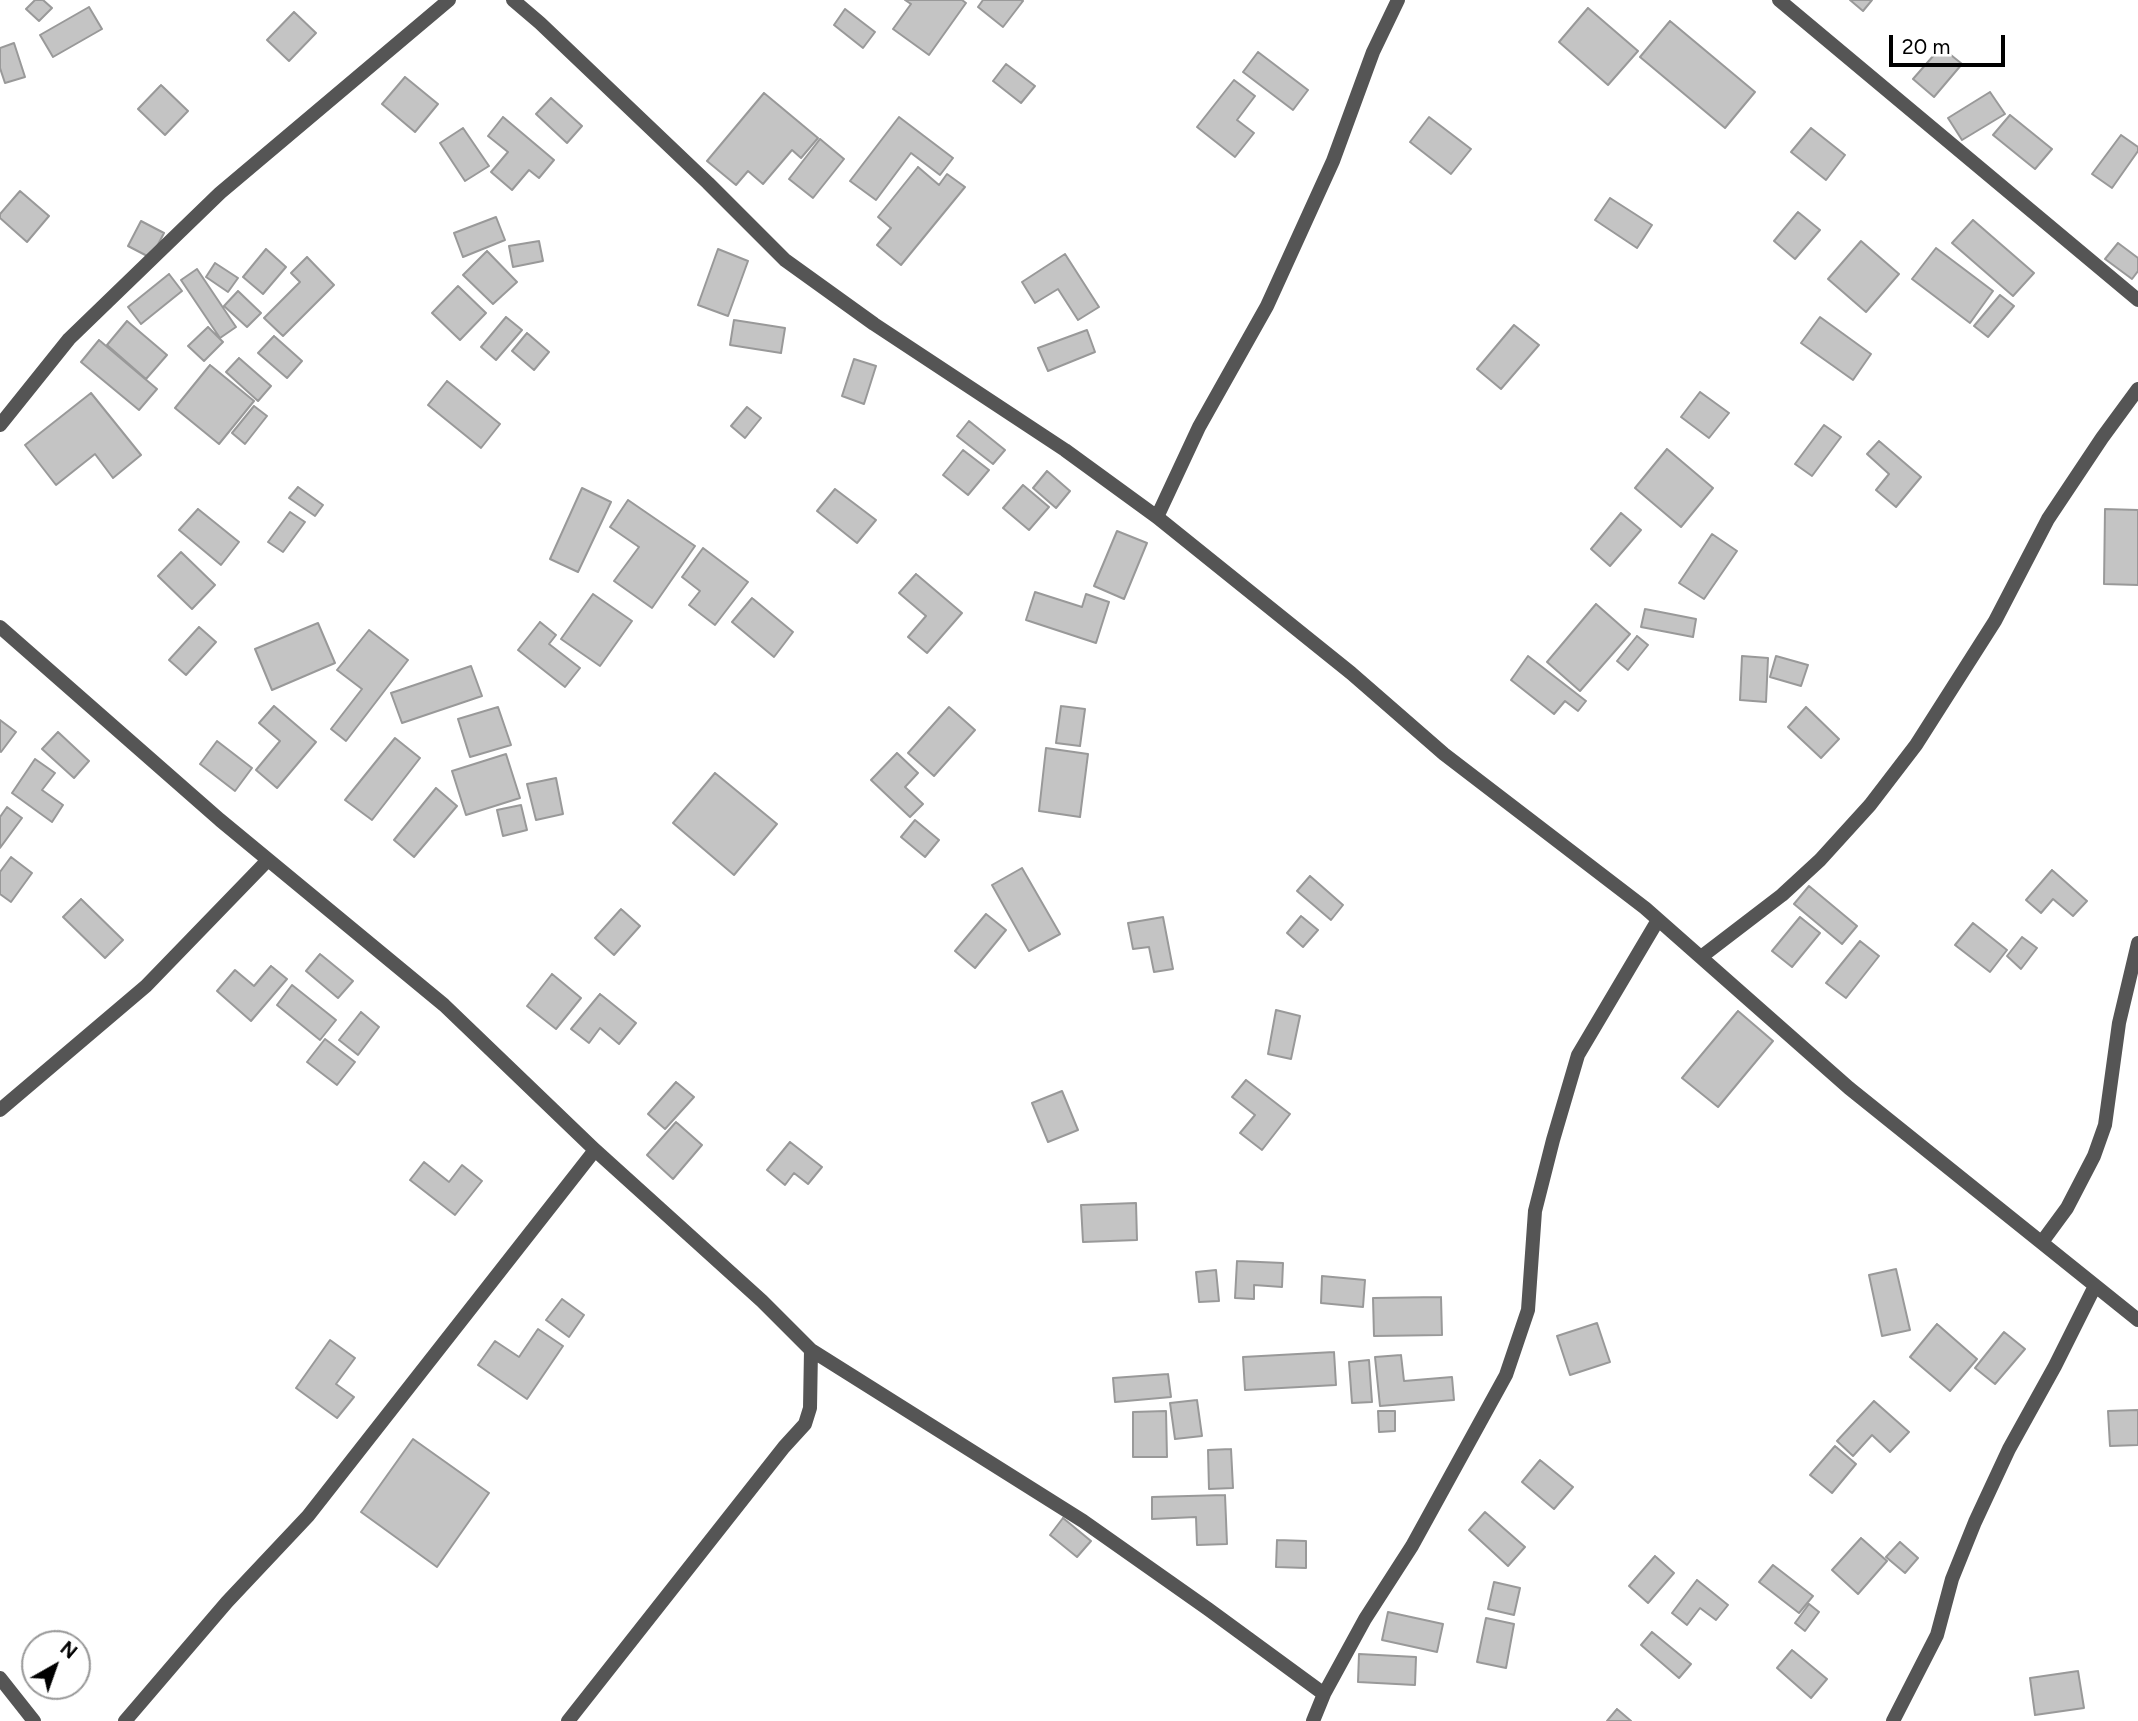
<!DOCTYPE html>
<html>
<head>
<meta charset="utf-8">
<style>
	body { margin:0 }
	#map { position:relative; width:2138px; height:1721px; overflow:hidden; background:#fff; font-family:Figtree,sans-serif }
	canvas { display:block }
	.north { position:absolute; left:21px; top:1630px; width:70px; height:70px; box-sizing:border-box; background:#fff; border:2px solid #999; border-radius:50%; rotate:40deg; font-size:19px; font-weight:700; line-height:28px; text-align:center; color:#000 }
	.north::after { content:''; display:block; margin:auto; width:24px; height:32px; background:#000; clip-path:polygon(50% 0,100% 100%,50% 72%,0 100%) }
	.scale { position:absolute; left:1889px; top:35px; width:116px; height:32px; box-sizing:border-box; border:4px solid #000; border-top:0; padding-left:9px; font-size:21px; line-height:24px; white-space:nowrap; color:#000; -webkit-text-stroke:5px #fff; paint-order:stroke }
</style>
</head>
<body>
<div id="map">
<canvas width="2138" height="1721"></canvas>
<div class="north">N</div>
<div class="scale">20 m</div>
</div>
<script>
const ctx = document.querySelector('canvas').getContext('2d');
ctx.lineJoin = 'round';
function paint(path, color) { ctx.fillStyle = color; ctx.fill(path, 'evenodd'); }
const toPath = rows => new Path2D(rows.map(r => 'M' + r).join(''));
function trace(path, color, width, dash) { ctx.strokeStyle = color; ctx.lineWidth = width; ctx.lineCap = dash ? 'butt' : 'round'; ctx.setLineDash(dash || []); ctx.stroke(path); }
const building = toPath([
	[35,0,43,0,52,8,39,21,26,9,35,0],
	[905,0,962,0,966,3,929,55,893,29,911,4,905,0],
	[983,0,1021,0,1023,1,1003,27,978,7,983,0],
	[1850,0,1872,0,1863,11,1850,0],
	[89,7,102,29,53,57,40,35,89,7],
	[1588,8,1638,51,1608,85,1559,42,1588,8],
	[845,9,875,32,863,48,834,25,845,9],
	[294,12,316,33,289,61,267,40,294,12],
	[1670,21,1755,92,1725,128,1640,57,1670,21],
	[14,43,25,77,5,83,0,68,0,48,14,43],
	[1941,47,1962,64,1934,97,1913,79,1941,47],
	[1258,52,1308,90,1293,110,1243,72,1258,52],
	[1006,64,1035,86,1021,103,993,81,1006,64],
	[405,77,438,104,415,132,382,104,405,77],
	[1234,80,1255,96,1237,120,1254,133,1235,157,1197,127,1234,80],
	[161,85,188,111,165,135,138,109,161,85],
	[1990,92,2005,114,1962,140,1948,118,1990,92],
	[764,93,818,138,801,158,792,150,763,184,748,171,736,185,707,161,764,93],
	[551,98,582,126,567,143,536,114,551,98],
	[2010,115,2052,149,2035,169,1993,135,2010,115],
	[503,117,554,160,539,178,529,170,512,190,491,172,508,152,488,136,503,117],
	[899,117,953,158,940,175,911,153,876,200,850,181,899,117],
	[1429,117,1471,149,1451,174,1410,142,1429,117],
	[463,128,489,166,465,181,440,143,463,128],
	[1811,128,1845,155,1826,180,1791,152,1811,128],
	[2121,135,2138,147,2138,151,2112,188,2092,174,2121,135],
	[820,139,844,159,813,198,789,179,820,139],
	[918,167,939,185,947,174,965,187,901,265,877,245,891,228,878,217,918,167],
	[20,191,49,216,27,242,0,218,0,214,20,191],
	[1610,198,1652,225,1637,248,1595,220,1610,198],
	[1798,212,1820,230,1795,259,1774,241,1798,212],
	[496,217,505,240,463,257,454,233,496,217],
	[1973,220,2034,273,2013,296,1952,243,1973,220],
	[141,221,164,233,151,258,128,246,141,221],
	[539,241,543,261,513,267,509,246,539,241],
	[1861,241,1899,274,1866,312,1828,279,1861,241],
	[2118,243,2138,258,2138,271,2132,279,2105,259,2118,243],
	[1936,248,1993,291,1970,323,1912,279,1936,248],
	[266,249,286,267,263,294,243,277,266,249],
	[718,249,748,261,728,316,698,305,718,249],
	[487,251,517,282,493,304,463,275,487,251],
	[1065,254,1099,307,1078,320,1058,289,1035,303,1022,282,1065,254],
	[307,257,334,285,283,336,264,318,300,282,291,273,307,257],
	[215,263,238,278,228,292,206,277,215,263],
	[197,269,236,327,220,338,181,280,197,269],
	[169,274,182,291,141,324,128,307,169,274],
	[458,286,486,313,460,340,432,313,458,286],
	[238,291,261,313,247,327,224,306,238,291],
	[2000,295,2014,306,1988,337,1974,326,2000,295],
	[506,317,522,330,496,360,481,347,506,317],
	[1820,317,1871,354,1853,380,1801,343,1820,317],
	[734,320,785,328,781,353,730,345,734,320],
	[127,321,167,355,146,379,107,345,127,321],
	[1514,325,1539,345,1501,389,1477,369,1514,325],
	[208,327,223,342,204,361,188,346,208,327],
	[1087,330,1095,352,1048,371,1038,348,1087,330],
	[527,333,549,352,534,370,512,351,527,333],
	[274,336,302,361,287,378,258,353,274,336],
	[99,340,157,389,139,410,81,362,99,340],
	[239,358,271,386,258,401,226,372,239,358],
	[854,359,876,366,864,404,842,396,854,359],
	[210,365,254,401,219,444,175,408,210,365],
	[447,381,500,424,481,448,428,405,447,381],
	[1700,392,1729,413,1709,438,1681,417,1700,392],
	[91,393,141,455,113,478,95,454,56,485,25,445,91,393],
	[254,406,267,416,245,444,232,433,254,406],
	[747,407,761,418,745,438,731,426,747,407],
	[969,421,1005,450,993,464,957,436,969,421],
	[1824,425,1841,437,1812,476,1795,464,1824,425],
	[1879,441,1921,477,1896,507,1876,490,1889,474,1867,454,1879,441],
	[1667,449,1713,488,1681,527,1635,488,1667,449],
	[963,450,989,470,968,495,943,475,963,450],
	[1047,471,1070,491,1056,508,1033,488,1047,471],
	[1023,485,1049,507,1029,530,1003,508,1023,485],
	[298,487,323,505,315,516,289,498,298,487],
	[582,488,611,502,578,572,550,559,582,488],
	[835,489,876,520,857,543,817,511,835,489],
	[628,500,695,546,652,608,614,581,639,547,610,527,628,500],
	[198,509,239,542,221,565,179,530,198,509],
	[2105,509,2138,510,2138,585,2104,584,2105,509],
	[290,512,305,522,283,552,268,542,290,512],
	[1621,513,1641,530,1610,566,1591,549,1621,513],
	[1117,531,1147,543,1124,599,1094,586,1117,531],
	[1712,534,1737,551,1704,599,1679,583,1712,534],
	[703,548,748,582,715,625,689,605,700,591,682,577,703,548],
	[181,552,215,585,192,609,158,576,181,552],
	[916,574,962,613,927,653,908,637,926,616,899,593,916,574],
	[1035,592,1082,607,1086,594,1109,602,1096,643,1026,620,1035,592],
	[593,594,632,621,600,666,561,639,593,594],
	[752,598,793,632,774,657,732,622,752,598],
	[1596,604,1630,634,1580,691,1547,662,1596,604],
	[1645,609,1696,619,1693,637,1641,627,1645,609],
	[540,622,556,635,549,644,580,668,565,687,518,650,540,622],
	[318,623,335,663,272,690,255,649,318,623],
	[199,627,216,642,186,675,169,660,199,627],
	[369,630,408,660,346,741,331,729,362,689,337,670,369,630],
	[1637,636,1648,645,1628,670,1617,661,1637,636],
	[1528,656,1586,701,1578,711,1565,701,1554,714,1511,680,1528,656],
	[1742,656,1768,658,1766,702,1740,700,1742,656],
	[1776,656,1808,665,1801,686,1770,677,1776,656],
	[471,666,482,696,402,723,391,693,471,666],
	[274,706,316,742,277,788,256,770,280,741,259,723,274,706],
	[1061,706,1085,709,1080,746,1056,743,1061,706],
	[498,707,511,745,470,757,458,719,498,707],
	[949,707,975,730,934,776,908,753,949,707],
	[1806,707,1839,739,1821,758,1788,727,1806,707],
	[0,720,16,732,1,752,0,751,0,720],
	[58,732,89,761,74,778,42,749,58,732],
	[395,738,420,758,372,820,345,800,395,738],
	[217,741,252,768,235,791,200,764,217,741],
	[1046,748,1088,754,1080,817,1039,811,1046,748],
	[897,753,918,773,905,787,923,804,910,817,871,780,897,753],
	[506,754,520,798,466,815,452,771,506,754],
	[35,759,55,773,42,790,63,805,52,822,12,793,35,759],
	[715,773,777,824,734,875,673,823,715,773],
	[556,778,563,814,536,820,527,784,556,778],
	[436,788,457,806,414,857,394,840,436,788],
	[521,805,527,830,503,836,497,810,521,805],
	[7,807,22,818,0,848,0,817,7,807],
	[915,820,939,840,925,857,901,837,915,820],
	[11,857,32,873,11,902,0,894,0,872,11,857],
	[1022,868,1060,934,1029,951,992,885,1022,868],
	[2052,870,2087,901,2073,916,2053,899,2041,913,2026,900,2052,870],
	[1310,876,1343,905,1331,920,1297,891,1310,876],
	[1809,886,1857,926,1842,944,1794,904,1809,886],
	[81,899,123,940,105,958,63,917,81,899],
	[621,909,640,926,614,955,595,938,621,909],
	[986,914,1006,930,975,968,955,951,986,914],
	[1301,916,1318,930,1303,947,1287,933,1301,916],
	[1163,917,1173,969,1154,972,1149,947,1133,949,1128,923,1163,917],
	[1800,917,1820,933,1792,967,1772,951,1800,917],
	[1973,923,2007,950,1990,972,1955,945,1973,923],
	[2022,937,2037,948,2021,969,2007,956,2022,937],
	[1860,941,1879,956,1846,998,1826,983,1860,941],
	[320,954,353,981,338,998,306,971,320,954],
	[271,966,287,979,251,1021,217,991,235,970,254,986,271,966],
	[552,974,581,998,556,1029,527,1006,552,974],
	[292,985,336,1020,320,1040,277,1005,292,985],
	[600,994,636,1023,619,1044,600,1028,589,1043,571,1029,600,994],
	[1276,1010,1300,1016,1291,1059,1268,1054,1276,1010],
	[1738,1011,1773,1041,1718,1107,1682,1078,1738,1011],
	[361,1012,379,1027,358,1055,339,1040,361,1012],
	[325,1039,355,1062,337,1085,307,1062,325,1039],
	[1246,1080,1290,1114,1262,1150,1240,1133,1255,1115,1232,1097,1246,1080],
	[676,1082,694,1097,665,1129,648,1114,676,1082],
	[1062,1091,1078,1130,1048,1142,1032,1103,1062,1091],
	[676,1122,702,1145,673,1179,647,1155,676,1122],
	[790,1142,822,1167,808,1184,794,1173,785,1185,767,1170,790,1142],
	[424,1162,449,1182,462,1165,482,1181,455,1215,410,1180,424,1162],
	[1136,1203,1137,1240,1083,1242,1081,1205,1136,1203],
	[1237,1261,1283,1263,1282,1287,1254,1285,1254,1299,1235,1298,1237,1261],
	[1896,1269,1910,1330,1882,1336,1869,1275,1896,1269],
	[1216,1270,1219,1301,1199,1302,1196,1272,1216,1270],
	[1322,1276,1365,1280,1363,1307,1321,1303,1322,1276],
	[1441,1297,1442,1335,1374,1336,1373,1298,1441,1297],
	[562,1299,584,1315,569,1337,546,1320,562,1299],
	[1597,1323,1610,1362,1570,1375,1557,1336,1597,1323],
	[1937,1324,1977,1359,1950,1391,1910,1357,1937,1324],
	[538,1329,563,1346,527,1399,478,1365,495,1341,519,1357,538,1329],
	[2004,1332,2025,1349,1995,1384,1975,1368,2004,1332],
	[330,1340,355,1358,336,1384,354,1397,337,1418,296,1388,330,1340],
	[1334,1352,1336,1385,1245,1390,1243,1357,1334,1352],
	[1401,1355,1404,1381,1452,1377,1454,1400,1380,1406,1375,1357,1401,1355],
	[1369,1360,1372,1402,1352,1403,1349,1362,1369,1360],
	[1168,1374,1171,1397,1115,1402,1113,1378,1168,1374],
	[1197,1400,1202,1436,1175,1439,1170,1403,1197,1400],
	[1874,1401,1909,1432,1890,1452,1872,1435,1853,1456,1837,1441,1874,1401],
	[2138,1410,2138,1445,2110,1446,2108,1411,2138,1410],
	[1166,1411,1167,1457,1133,1457,1133,1412,1166,1411],
	[1378,1411,1395,1411,1395,1431,1379,1432,1378,1411],
	[413,1439,489,1493,437,1567,361,1512,413,1439],
	[1835,1446,1856,1464,1832,1493,1810,1475,1835,1446],
	[1231,1449,1233,1488,1209,1489,1208,1450,1231,1449],
	[1540,1460,1573,1487,1554,1509,1522,1482,1540,1460],
	[1225,1495,1227,1544,1197,1545,1196,1517,1152,1519,1152,1497,1225,1495],
	[1485,1512,1525,1547,1508,1566,1469,1530,1485,1512],
	[1063,1518,1091,1541,1077,1557,1050,1535,1063,1518],
	[1861,1538,1887,1561,1858,1594,1832,1570,1861,1538],
	[1277,1540,1306,1541,1306,1568,1276,1567,1277,1540],
	[1900,1542,1918,1558,1905,1573,1886,1557,1900,1542],
	[1655,1556,1674,1573,1648,1603,1629,1586,1655,1556],
	[1773,1565,1813,1596,1799,1613,1759,1582,1773,1565],
	[1697,1580,1728,1605,1716,1620,1700,1608,1687,1625,1672,1613,1697,1580],
	[1494,1582,1520,1588,1514,1615,1488,1609,1494,1582],
	[1809,1604,1819,1612,1805,1631,1795,1623,1809,1604],
	[1388,1612,1443,1624,1437,1652,1382,1640,1388,1612],
	[1486,1618,1514,1624,1506,1668,1477,1662,1486,1618],
	[1652,1632,1691,1664,1679,1678,1641,1645,1652,1632],
	[1792,1650,1827,1679,1811,1698,1777,1668,1792,1650],
	[1359,1654,1416,1657,1415,1685,1358,1682,1359,1654],
	[2078,1671,2084,1708,2035,1715,2030,1678,2078,1671],
	[1617,1709,1631,1721,1607,1721,1617,1709]
]);
paint(building, '#c4c4c4');
trace(building, '#999', 2);
trace(toPath([
	[513,0,540,23,708,183,785,260,874,324,1065,450,1157,517,1351,673,1444,754,1645,908,1849,1088,2138,1320],
	[1779,0,2138,300],
	[0,425,69,339,220,193,449,0],
	[1157,517,1199,427,1267,306,1333,161,1373,52,1398,0],
	[0,627,220,820,444,1005,595,1150,762,1301,811,1350,810,1408,805,1424,784,1447,568,1721],
	[1701,957,1782,895,1820,860,1870,805,1916,745,1995,621,2048,519,2102,438,2138,389],
	[0,1110,146,986,268,860],
	[2042,1242,2067,1208,2094,1156,2105,1125,2119,1023,2138,943],
	[811,1350,1083,1521,1208,1609,1324,1694],
	[0,1678,34,1721],
	[125,1721,227,1602,308,1516,595,1150],
	[1313,1721,1324,1694,1365,1619,1412,1546,1506,1375,1528,1310,1535,1211,1553,1140,1578,1055,1658,920],
	[1893,1721,1937,1635,1952,1579,1975,1522,2009,1449,2055,1366,2095,1286]
]), '#555', 14);
</script>
</body>
</html>
